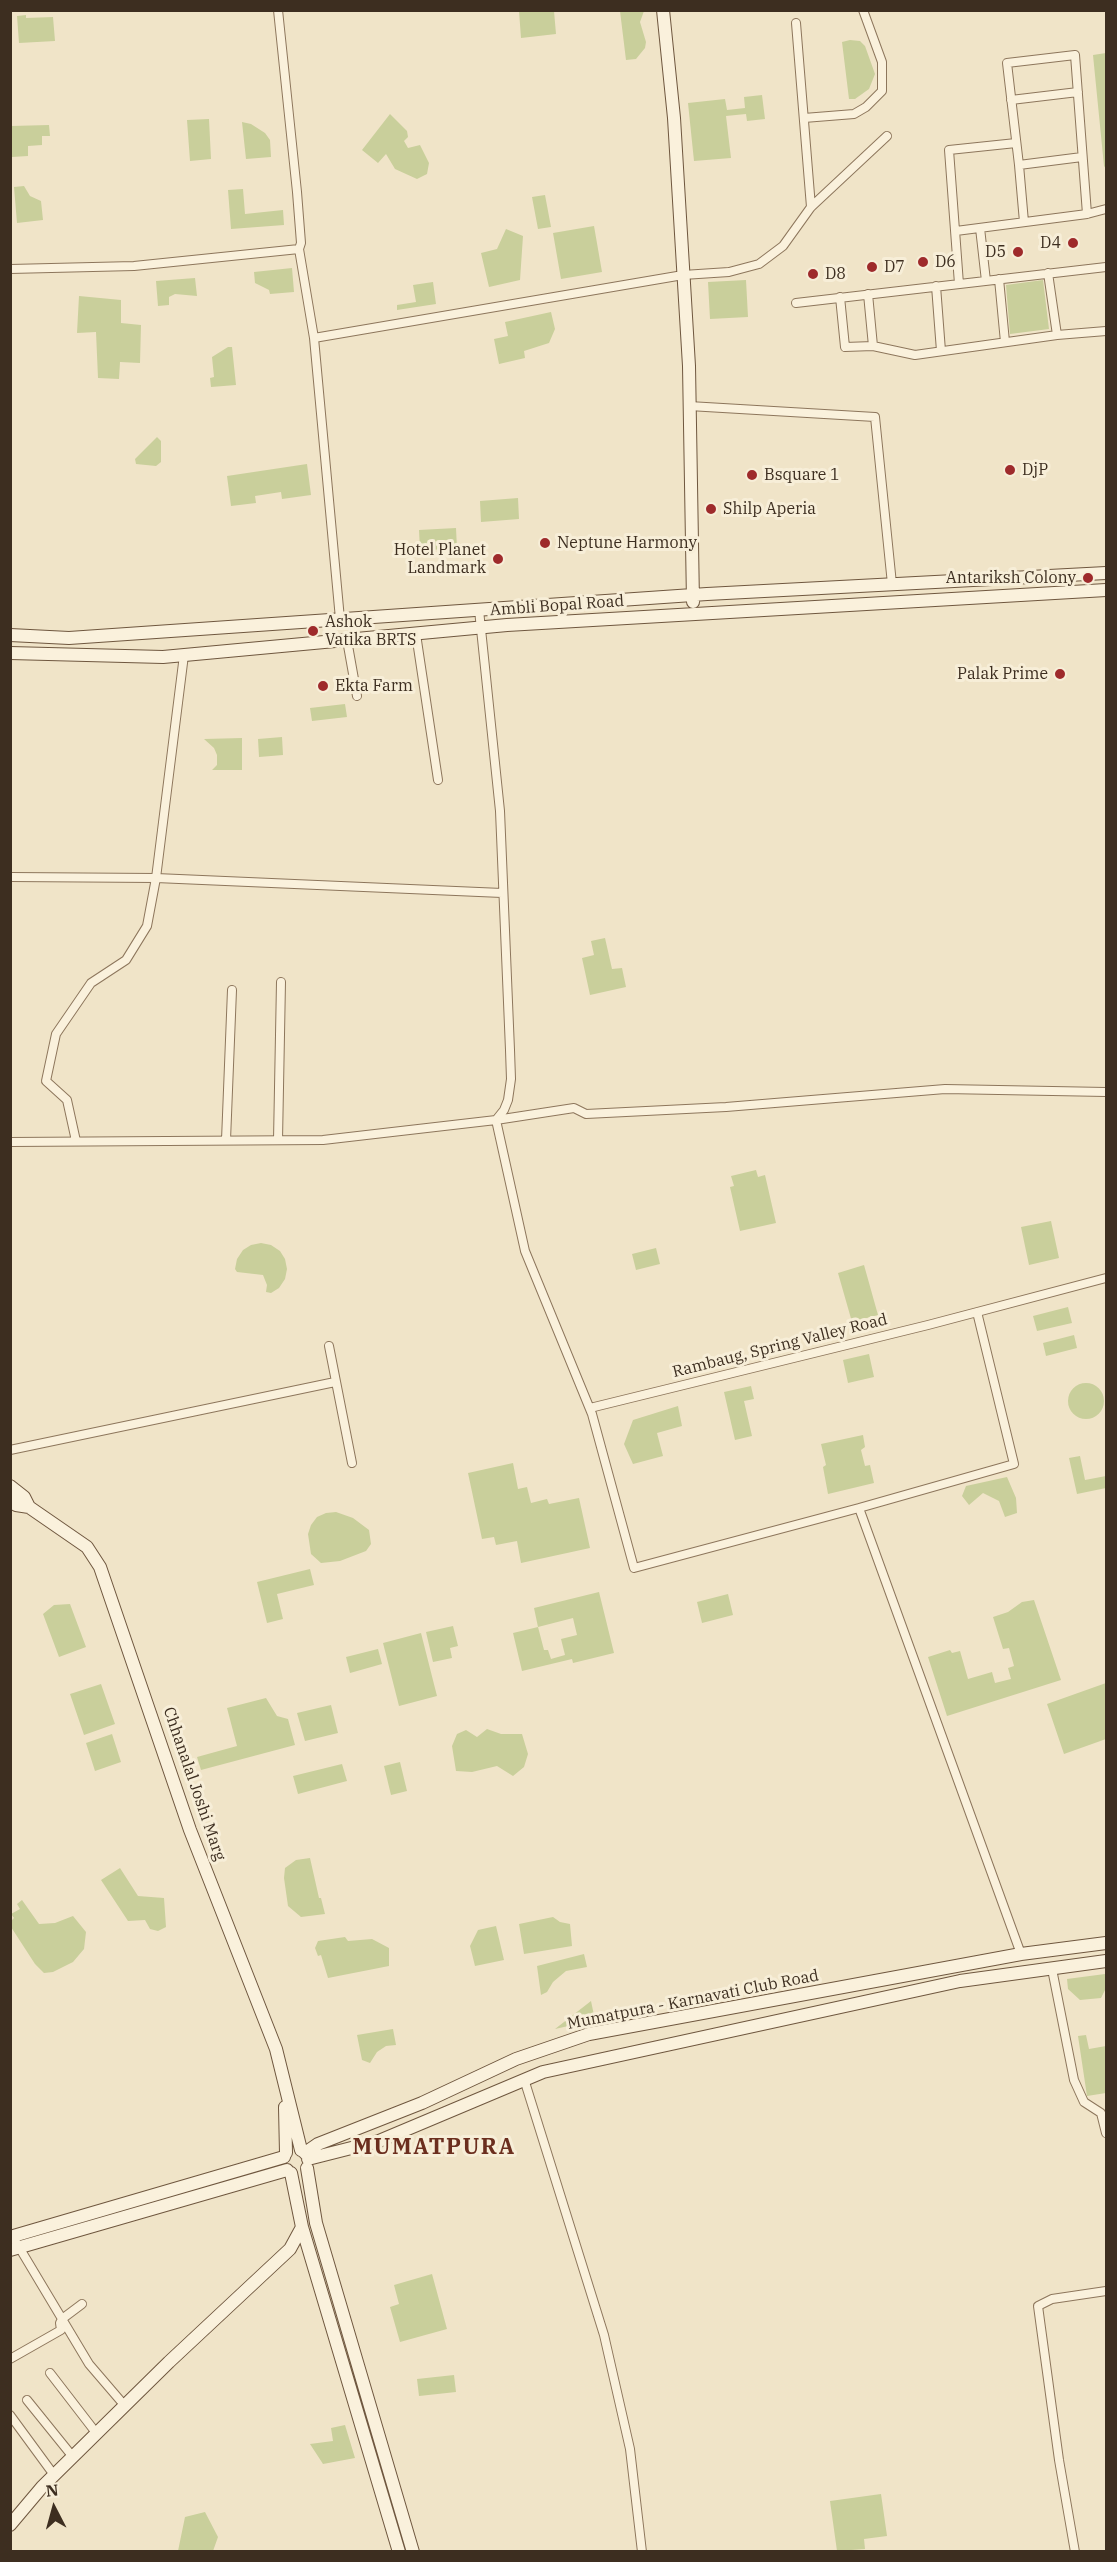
<!DOCTYPE html>
<html>
<head>
<meta charset="utf-8">
<style>
	body { margin:0 }
	#map { position:relative; width:1117px; height:2562px; overflow:hidden; background:#f0e4c8; font-family:"IBM Plex Serif",serif }
	canvas { display:block }
	.frame { position:absolute; inset:0; border:12px solid #3d2e20; pointer-events:none }
	.north { position:absolute; left:24px; top:2478px; width:60px; height:60px; -webkit-text-stroke:4px #f7eed8; paint-order:stroke; rotate:354deg; font-size:16px; font-weight:700; line-height:24px; text-align:center; color:#3d2e20 }
	.north::after { content:''; display:block; margin:auto; width:21px; height:27px; background:#3d2e20; clip-path:polygon(50% 0,100% 100%,50% 72%,0 100%) }
</style>
</head>
<body>
<div id="map">
<canvas width="1117" height="2562"></canvas>
<div class="frame"></div>
<div class="north">N</div>
</div>
<script>
const ctx = document.querySelector('canvas').getContext('2d');
ctx.lineJoin = 'round';
function paint(path, color) { ctx.fillStyle = color; ctx.fill(path, 'evenodd'); }
const toPath = rows => new Path2D(rows.map(r => 'M' + r).join(''));
function trace(path, color, width, dash) { ctx.strokeStyle = color; ctx.lineWidth = width; ctx.lineCap = dash ? 'butt' : 'round'; ctx.setLineDash(dash || []); ctx.stroke(path); }
function label(font, color, halo, rows, align = 'center') {
  ctx.font = font + ' "IBM Plex Serif",serif'; ctx.lineWidth = 6; ctx.setLineDash([]); ctx.textBaseline = 'middle'; ctx.strokeStyle = halo; ctx.fillStyle = color; for (const [text, x, y, turn = 0] of rows) {
    ctx.save(); ctx.translate(x, y); ctx.rotate((+turn || 0) * Math.PI / 180); ctx.textAlign = isNaN(turn) ? turn : align; if (halo) ctx.strokeText(text, 0, 0); ctx.fillText(text, 0, 0); ctx.restore();
  }
}
paint(toPath([
	[519,11,554,11,556,34,521,38],
	[620,11,644,11,640,22,646,42,645,48,636,59,626,60],
	[26,15,26,18,53,17,55,41,19,43,17,16],
	[850,40,860,41,865,46,875,74,869,89,855,99,849,99,842,42],
	[1106,53,1106,169,1104,166,1093,55],
	[762,95,765,119,747,121,746,114,726,116,731,158,694,161,688,103,725,99,727,110,745,108,744,97],
	[390,114,407,131,408,137,404,141,408,148,420,145,429,163,427,174,417,179,395,169,386,154,378,163,362,150],
	[209,119,211,159,190,161,187,120],
	[242,122,251,124,265,133,270,140,271,157,246,159],
	[49,125,50,136,42,136,42,145,28,146,28,156,12,157,11,126],
	[24,186,30,196,41,201,43,220,17,223,14,187],
	[243,189,245,214,283,210,284,225,231,229,228,190],
	[545,195,551,227,538,229,532,197],
	[594,226,602,272,561,279,553,233],
	[506,229,523,236,520,280,489,287,481,253,497,249],
	[292,268,294,292,270,294,269,290,255,283,254,272],
	[195,278,197,296,175,294,169,297,169,305,158,306,156,281],
	[746,280,748,317,710,319,708,282],
	[1043,280,1049,329,1010,334,1006,285],
	[433,282,436,304,397,310,397,305,416,302,413,285],
	[79,296,121,300,121,323,141,325,140,363,120,362,119,379,98,378,96,332,77,333],
	[551,312,555,329,549,343,524,351,525,358,499,364,494,339,508,336,505,322],
	[228,347,232,347,236,385,211,387,210,378,214,377,212,357],
	[157,437,161,441,161,462,156,466,136,464,135,459],
	[307,464,311,495,282,499,281,492,255,496,256,503,231,506,227,476],
	[518,498,519,519,481,522,480,501],
	[456,528,457,549,420,550,419,530],
	[345,704,347,717,312,721,310,708],
	[282,737,283,755,259,757,258,739],
	[242,738,242,770,212,770,217,765,217,755,214,748,204,739],
	[605,938,612,969,622,968,626,987,590,995,582,958,594,955,591,941],
	[756,1170,758,1177,765,1175,776,1223,740,1231,730,1187,734,1186,731,1176],
	[1051,1221,1059,1258,1029,1265,1021,1227],
	[261,1243,271,1245,280,1251,285,1259,287,1269,285,1279,279,1288,271,1293,266,1292,267,1285,263,1275,237,1272,235,1269,237,1259,243,1250,251,1245],
	[656,1248,660,1264,636,1270,632,1254],
	[864,1265,878,1315,852,1322,838,1273],
	[1068,1307,1072,1323,1037,1331,1033,1316],
	[1074,1335,1077,1348,1046,1356,1043,1343],
	[869,1354,874,1377,848,1383,843,1360],
	'1068 1401a18 18 0 1 1 36 0a18 18 0 1 1-36 0Z',
	[751,1386,754,1399,744,1401,752,1436,735,1440,724,1392],
	[678,1406,682,1426,657,1433,663,1456,633,1464,624,1444,633,1420],
	[863,1435,865,1447,861,1450,865,1466,870,1465,874,1483,828,1494,823,1467,826,1465,821,1444],
	[1080,1456,1085,1480,1106,1476,1106,1488,1077,1494,1069,1458],
	[513,1463,518,1489,527,1487,531,1503,547,1499,549,1504,579,1498,590,1548,521,1563,517,1541,496,1545,494,1537,482,1539,468,1473],
	[1007,1477,1016,1498,1017,1513,1005,1517,999,1501,983,1493,969,1505,962,1496,966,1486],
	[336,1512,353,1518,369,1530,371,1544,366,1551,340,1561,321,1563,311,1554,308,1534,311,1525,317,1517,326,1513],
	[310,1569,314,1585,277,1594,283,1619,267,1623,257,1582],
	[599,1592,614,1653,573,1663,572,1659,522,1671,513,1633,538,1627,544,1650,548,1650,551,1659,565,1655,561,1639,577,1635,573,1618,538,1627,534,1608],
	[728,1594,733,1615,702,1623,697,1602],
	[1034,1600,1061,1680,947,1716,928,1657,950,1650,952,1653,960,1651,968,1679,992,1672,995,1683,1011,1679,1008,1668,1014,1666,1009,1648,1003,1649,993,1617,1008,1612,1022,1602],
	[70,1604,86,1647,59,1657,43,1614,54,1605],
	[453,1626,458,1646,450,1648,452,1658,433,1662,426,1632],
	[421,1633,437,1696,399,1706,383,1643],
	[378,1649,382,1664,350,1673,346,1657],
	[1106,1683,1106,1739,1064,1754,1047,1704],
	[101,1684,115,1724,84,1735,70,1694],
	[266,1698,277,1716,288,1719,295,1745,201,1770,197,1757,237,1746,227,1708],
	[331,1705,338,1733,305,1741,297,1713],
	[487,1729,501,1734,522,1734,528,1754,524,1767,513,1776,497,1766,472,1772,456,1771,452,1746,457,1734,466,1730,477,1737],
	[112,1734,121,1762,95,1771,86,1743],
	[400,1762,407,1791,391,1795,384,1766],
	[342,1764,347,1781,298,1794,293,1776],
	[310,1858,319,1898,321,1898,325,1914,301,1917,288,1906,284,1878,285,1868,296,1860],
	[120,1868,138,1896,164,1898,166,1927,158,1931,150,1929,145,1920,128,1921,101,1880],
	[22,1900,39,1924,55,1923,73,1916,86,1932,84,1949,73,1962,53,1972,44,1973,35,1964,11,1927,11,1921,14,1918,11,1914,20,1909,17,1904],
	[553,1917,560,1922,570,1924,572,1946,524,1954,519,1924],
	[496,1926,504,1960,475,1966,470,1946,478,1930],
	[345,1937,348,1941,372,1939,389,1948,389,1966,328,1978,321,1955,318,1956,315,1948,318,1941],
	[584,1954,587,1967,566,1971,553,1982,547,1992,541,1995,537,1966],
	[1105,1974,1106,1988,1101,1998,1080,2000,1068,1989,1067,1979],
	[591,2001,595,2020,555,2029],
	[393,2029,396,2045,386,2046,377,2052,370,2063,362,2060,357,2035],
	[1086,2035,1089,2049,1106,2046,1106,2093,1087,2096,1078,2036],
	[432,2274,447,2329,400,2342,390,2307,399,2304,394,2285],
	[454,2375,456,2392,419,2396,417,2379],
	[345,2425,355,2458,323,2464,310,2444,333,2441,331,2428],
	[881,2494,887,2536,864,2539,865,2549,837,2551,830,2501],
	[205,2512,218,2537,213,2551,178,2551,185,2517]
]), '#c9cf9b');
const street = toPath([
	[278,10,297,192,301,243,299,249,314,338],
	[796,23,811,207],
	[1011,100,1078,92],
	[804,118,854,114,866,107,882,91,882,62,863,10],
	[1082,157,1019,165,1007,63,1075,55,1087,214],
	[1019,165,1024,222],
	[980,228,986,281],
	[956,231,1087,214,1106,209],
	[10,269,134,266,299,249],
	[1048,273,1057,335],
	[999,279,1005,342],
	[959,284,949,150,1016,143],
	[936,286,941,351],
	[840,297,845,347,873,346,868,294],
	[796,303,1106,267],
	[873,346,915,355,1057,335,1106,331],
	[689,406,875,417,892,584],
	[479,610,500,811,510,1050,511,1079,508,1100,504,1110,496,1120,525,1251,592,1414,634,1568,859,1508,1021,1954],
	[340,619,314,338,683,275,729,272,759,264,783,246,811,207,887,136],
	[416,634,438,780],
	[347,640,357,696],
	[10,877,156,878,502,893],
	[226,1140,232,990],
	[278,1140,281,982],
	[76,1141,67,1100,46,1081,56,1034,91,983,126,960,147,926,156,878,184,655],
	[10,1142,323,1140,496,1120,574,1108,586,1114,726,1107,945,1089,1106,1092],
	[329,1346,352,1463],
	[590,1408,928,1325,1106,1278],
	[10,1450,335,1382],
	[859,1508,1014,1464,977,1312],
	[1052,1969,1074,2080,1084,2102,1101,2113,1106,2133],
	[524,2079,604,2335,630,2449,642,2552],
	[13,2237,89,2364,125,2406],
	[10,2359,61,2330,60,2323,62,2319,82,2304],
	[50,2373,97,2434],
	[27,2400,73,2457],
	[10,2415,54,2475],
	[1075,2552,1059,2460,1038,2306,1052,2299,1106,2291]
]);
const secondary = toPath([
	[663,10,674,118,689,366,693,602],
	[10,635,69,638,707,594,1106,573],
	[10,653,163,657,507,625,1106,590],
	[10,1486,24,1497,29,1507,87,1547,100,1567,190,1830,276,2049,301,2150],
	[10,1501,16,1505,29,1507],
	[285,2107,286,2153],
	[305,2153,318,2144,422,2103,516,2059,589,2034,1021,1954,1106,1943],
	[308,2159,379,2141,543,2072,960,1981,1106,1961],
	[307,2168,316,2223,413,2552],
	[291,2173,302,2227,399,2552],
	[10,2237,284,2157],
	[10,2250,287,2170],
	[10,2525,42,2487,169,2362,290,2249,302,2227]
]);
trace(street, '#8d765c', 10);
trace(secondary, '#6f573f', 14);
trace(street, '#faf1dc', 8);
trace(secondary, '#faf1dc', 12);
for (const [x, y, r, color] of [
	[1073,243,6,"#9e2a2b"],
	[1018,252,6,"#9e2a2b"],
	[923,262,6,"#9e2a2b"],
	[872,267,6,"#9e2a2b"],
	[813,274,6,"#9e2a2b"],
	[1010,470,6,"#9e2a2b"],
	[752,475,6,"#9e2a2b"],
	[711,509,6,"#9e2a2b"],
	[545,543,6,"#9e2a2b"],
	[498,559,6,"#9e2a2b"],
	[1088,578,6,"#9e2a2b"],
	[313,631,6,"#9e2a2b"],
	[1060,674,6,"#9e2a2b"],
	[323,686,6,"#9e2a2b"]
]) { const dot = new Path2D(); dot.arc(x, y, r, 0, 2 * Math.PI); ctx.fillStyle = color; ctx.fill(dot); trace(dot, '#f7eed8', 2); }
label('16px', '#3d2e20', '#f7eed8', [
	["D4",1061,243,"right"],
	["D5",1006,252,"right"],
	["D6",935,262],
	["D7",884,267],
	["D8",825,274],
	["DjP",1022,470],
	["Bsquare 1",764,475],
	["Shilp Aperia",723,509],
	["Neptune Harmony",557,543],
	["Hotel Planet",486,550,"right"],
	["Landmark",486,568,"right"],
	["Antariksh Colony",1076,578,"right"],
	["Ashok",325,622],
	["Vatika BRTS",325,640],
	["Palak Prime",1048,674,"right"],
	["Ekta Farm",335,686]
], 'left');
label('16px', '#3d2e20', '#f7eed8', [
	["Ambli Bopal Road",557,606,-4],
	["Rambaug, Spring Valley Road",780,1346,-14],
	["Chhanalal Joshi Marg",194,1784,71],
	["Mumatpura - Karnavati Club Road",693,2000,-11]
]);
ctx.letterSpacing = '1.5px';
label('bold 22px', '#6b2e1e', '#f7eed8', [
	["MUMATPURA",434,2148]
]);
ctx.letterSpacing = '0px';
</script>
</body>
</html>
